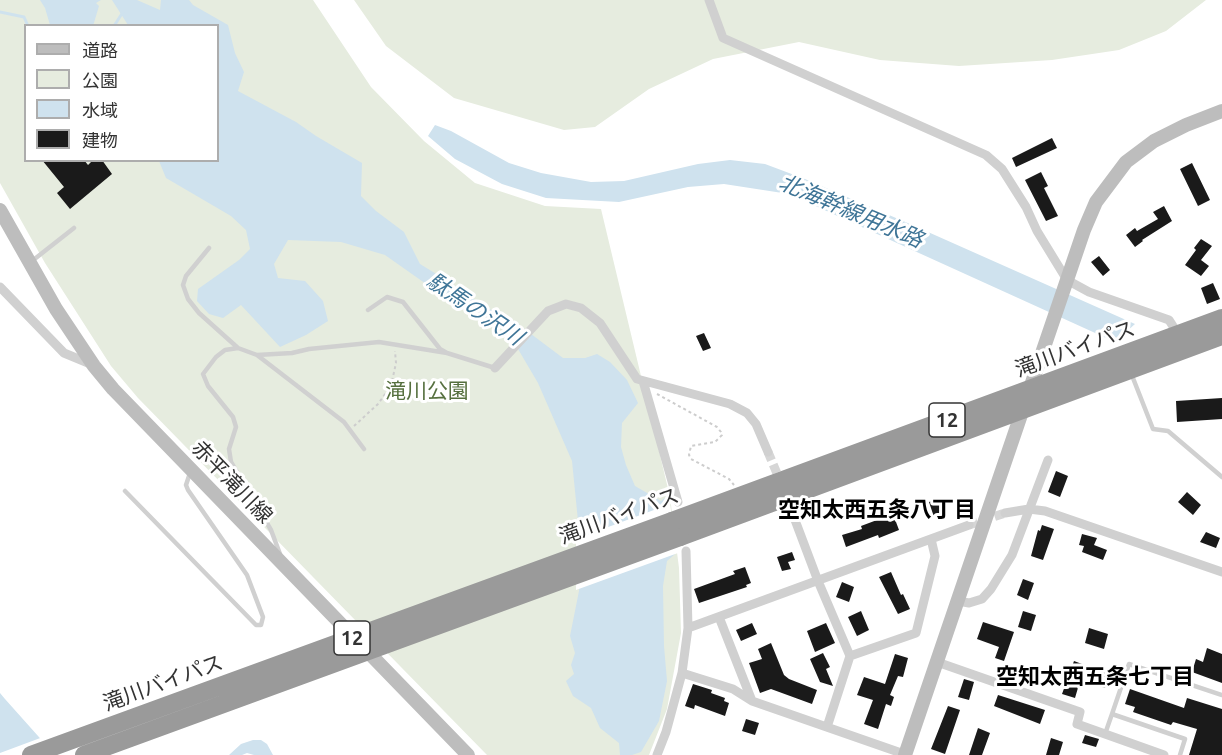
<!DOCTYPE html>
<html>
<head>
<meta charset="utf-8">
<style>
	body { margin:0 }
	#map { position:relative; width:1222px; height:755px; overflow:hidden; background:#fff; font-family:Ubuntu,"Noto Sans JP",sans-serif }
	canvas { display:block }
	.legend { position:absolute; left:24px; top:24px; width:195px; height:138px; box-sizing:border-box; background:#fff; border:2px solid #adadad; margin:0; padding:8px 10px; list-style:none; font-size:18px; color:#333 }
	.legend li { display:flex; align-items:center; gap:12px; height:30px }
	.legend b { width:30px; border:2px solid #adadad }
</style>
</head>
<body>
<div id="map">
<canvas width="1222" height="755"></canvas>
<ul class="legend">
<li><b style="height:8px;background:#bdbdbd"></b>道路</li>
<li><b style="height:16px;background:#e6ecdf"></b>公園</li>
<li><b style="height:16px;background:#cfe2ee"></b>水域</li>
<li><b style="height:16px;background:#1a1a1a"></b>建物</li>
</ul>
</div>
<script>
const ctx = document.querySelector('canvas').getContext('2d');
ctx.lineJoin = 'round';
function paint(path, color) { ctx.fillStyle = color; ctx.fill(path, 'evenodd'); }
const toPath = rows => new Path2D(rows.map(r => 'M' + r).join(''));
function trace(path, color, width, dash) { ctx.strokeStyle = color; ctx.lineWidth = width; ctx.lineCap = dash ? 'butt' : 'round'; ctx.setLineDash(dash || []); ctx.stroke(path); }
function label(font, color, halo, rows, align = 'center') {
  ctx.font = font + ' Ubuntu,"Noto Sans JP",sans-serif'; ctx.lineWidth = 6; ctx.setLineDash([]); ctx.textBaseline = 'middle'; ctx.strokeStyle = halo; ctx.fillStyle = color; for (const [text, x, y, turn = 0] of rows) {
    ctx.save(); ctx.translate(x, y); ctx.rotate((+turn || 0) * Math.PI / 180); ctx.textAlign = isNaN(turn) ? turn : align; if (halo) ctx.strokeText(text, 0, 0); ctx.fillText(text, 0, 0); ctx.restore();
  }
}
paint(toPath([
	[0,0,313,0,371,87,424,141,475,183,545,206,601,209,670,497,679,568,681,633,667,709,649,755,487,755,138,398,111,366,45,263,0,183],
	[26,26,218,26,218,160,26,160],
	[354,0,1206,0,1166,31,1119,50,1052,60,959,66,880,60,799,42,713,59,649,89,595,127,564,130,454,98,386,46]
]), '#e6ecdf');
paint(toPath([
	[40,0,101,0,96,3,99,6,93,26,50,25,45,8],
	[112,0,137,0,160,10,161,0,189,0,193,5,228,25,235,53,244,72,238,91,296,122,316,136,362,163,361,196,376,211,404,232,420,264,451,283,484,306,519,325,563,358,585,358,597,354,610,362,627,380,638,403,622,423,621,447,626,465,635,486,661,501,666,497,675,554,667,561,663,586,664,646,667,681,659,721,641,752,632,755,620,755,619,743,600,728,591,708,573,696,566,681,574,674,571,665,575,653,570,636,579,591,579,531,572,461,538,383,518,349,499,324,429,286,385,255,341,242,288,240,274,264,278,278,305,281,323,301,328,321,306,335,280,347,241,305,223,318,209,314,197,301,198,289,239,260,250,249,246,230,231,216,166,178,159,161,218,160,218,26,128,25],
	[435,125,451,131,509,163,541,173,591,182,624,181,698,164,730,160,765,164,805,179,910,224,1135,324,1115,342,789,194,724,184,688,187,619,202,546,198,502,184,455,159,428,136],
	[0,693,5,699,55,755,0,755],
	[253,740,261,740,267,744,273,755,254,755,247,753,242,755,229,755,241,744]
]), '#cfe2ee');
paint(toPath([
	[670,504,678,553,576,590,576,539],
	[43,737,58,755,0,755,0,753]
]), '#fff');
trace(toPath([
	[0,12,24,17,28,26],
	[114,26,123,12]
]), '#cfe2ee', 3);
paint(toPath([
	[1052,138,1057,148,1016,167,1012,158],
	[42,160,84,160,88,165,93,160,102,160,112,174,70,209,57,193,64,187],
	[1192,163,1210,200,1198,206,1180,169],
	[1041,172,1048,186,1044,188,1058,216,1046,221,1025,180],
	[1164,206,1172,221,1142,240,1143,241,1135,247,1126,235,1135,228,1137,231,1158,219,1153,212],
	[1201,239,1212,246,1201,260,1209,266,1201,276,1185,265,1196,250,1194,248],
	[1099,256,1110,270,1103,276,1091,262],
	[1213,283,1220,299,1207,304,1201,288],
	[704,333,711,348,703,351,696,336],
	[1222,398,1222,419,1177,422,1176,401],
	[1056,471,1068,476,1060,497,1048,492],
	[1187,492,1201,505,1193,515,1178,502],
	[940,498,945,513,934,517,929,502],
	[893,514,899,530,879,538,878,535,846,547,842,535,862,529,861,526],
	[1042,525,1054,529,1043,560,1031,556,1038,530,1040,531],
	[1206,532,1220,538,1216,548,1200,542],
	[1082,534,1097,538,1094,545,1107,550,1103,560,1082,552,1084,546,1079,545],
	[792,552,795,560,788,562,791,569,782,571,777,557],
	[745,567,751,583,746,585,747,587,699,603,694,589,735,574,733,571],
	[891,572,901,595,903,594,910,609,898,614,879,577],
	[1023,579,1034,583,1028,600,1017,595],
	[842,582,854,587,849,602,836,597],
	[861,611,869,630,857,636,848,617],
	[1023,611,1036,615,1031,631,1018,627],
	[983,622,1014,632,1004,661,995,658,999,647,977,639],
	[752,623,757,634,741,641,736,630],
	[826,623,835,643,815,652,807,631],
	[1089,628,1108,634,1104,649,1085,643],
	[771,643,784,675,789,679,817,690,812,704,771,689,760,693,749,663,762,659,758,649],
	[1207,648,1222,654,1222,683,1192,672,1196,659,1203,662],
	[823,653,830,667,826,669,833,686,820,682,810,659],
	[895,654,908,658,903,677,898,676,890,695,894,697,891,706,886,704,878,729,864,724,873,700,857,695,864,677,885,684],
	[1074,661,1082,664,1077,681,1080,681,1075,698,1062,694],
	[1101,671,1110,673,1105,688,1096,685],
	[964,679,974,682,969,700,958,697],
	[693,684,712,690,711,693,725,698,724,701,729,703,725,716,695,705,694,709,685,706],
	[1130,689,1184,708,1187,698,1222,709,1222,755,1189,755,1197,729,1173,722,1171,725,1133,712,1135,707,1125,704],
	[998,695,1045,710,1040,724,994,706],
	[948,706,960,710,945,754,931,749],
	[746,719,759,723,755,735,742,731],
	[978,728,990,733,982,755,969,755],
	[1085,735,1099,739,1096,747,1082,743],
	[1051,738,1063,742,1059,755,1046,755]
]), '#1a1a1a');
trace(toPath([
	[768,452,781,483],
	[786,496,795,520],
	[969,525,1005,513]
]), '#d6d6d6', 9, [9, 4.5]);
trace(toPath([
	[657,394,717,427,721,432,722,435,715,442,691,446,689,455,691,459,729,479,734,485],
	[354,426,378,404,391,386,396,363,395,351]
]), '#cdcdcd', 2, [3, 3]);
trace(toPath([
	[209,248,186,276,183,285,188,299,199,313,238,348],
	[32,261,74,228],
	[368,310,387,297,403,302,440,349,447,353,495,368],
	[257,355,292,353,309,349,379,342,447,353],
	[1131,373,1153,429,1168,431,1222,477],
	[125,491,256,625,261,625,263,617,247,575,188,490,186,485,190,473],
	[280,554,271,530,231,462,229,449,236,427,233,417,208,386,203,374,216,357,225,350,238,348,257,355,344,422,364,449],
	[1112,714,1129,664,1222,695],
	[1105,734,1112,714,1185,739,1180,755]
]), '#d0d0d0', 4.5);
trace(toPath([
	[709,0,723,38,986,155,1002,169,1026,207,1037,231,1067,280,1089,292,1169,320,1178,334],
	[0,287,64,353,93,365],
	[495,368,548,311,566,304,581,308,600,323,637,379,730,404,747,413,756,424,768,452],
	[643,381,678,502],
	[1005,513,1029,509,1045,511,1222,572],
	[795,520,818,581,850,656,827,727],
	[958,601,969,603,982,599,991,589,1012,555,1048,460],
	[719,617,752,701,907,755],
	[688,628,969,525],
	[850,656,916,633,935,556,931,539],
	[937,662,1080,712,1077,724,1164,755],
	[682,673,733,689,752,701],
	[657,755,666,732,682,673,688,628,686,551]
]), '#d0d0d0', 9);
trace(toPath([
	[0,210,56,309,94,366,113,389,468,755],
	[905,755,1084,230,1096,202,1126,162,1154,141,1186,125,1222,111]
]), '#bdbdbd', 14);
trace(toPath([
	[672,521,1222,318],
	[680,537,1222,336]
]), '#9a9a9a', 18);
trace(toPath([
	[31,755,672,521],
	[84,755,680,537]
]), '#9a9a9a', 18);
for (const [x, y, w] of [
	[947,420,36],
	[352,638,36]
]) { const box = new Path2D(); box.roundRect(x - w / 2, y - 17, w, 34, 4.5); ctx.fillStyle = '#fff'; ctx.fill(box); trace(box, '#333', 1.5); }
label('bold 20px', '#333', null, [
	["12",947,420],
	["12",352,638]
]);
label('21px', '#333', '#fff', [
	["滝川バイパス",1075,349,-20],
	["赤平滝川線",232,482,46],
	["滝川バイパス",619,516,-20],
	["滝川バイパス",163,683,-20]
]);
label('21px', '#56703f', '#fff', [
	["滝川公園",427,391]
]);
label('italic 22px', '#3f7597', '#fff', [
	["北海幹線用水路",851,211,23],
	["駄馬の沢川",475,309,34]
]);
label('bold 22px', '#000', '#fff', [
	["空知太西五条八丁目",877,510],
	["空知太西五条七丁目",1095,677]
]);
</script>
</body>
</html>
